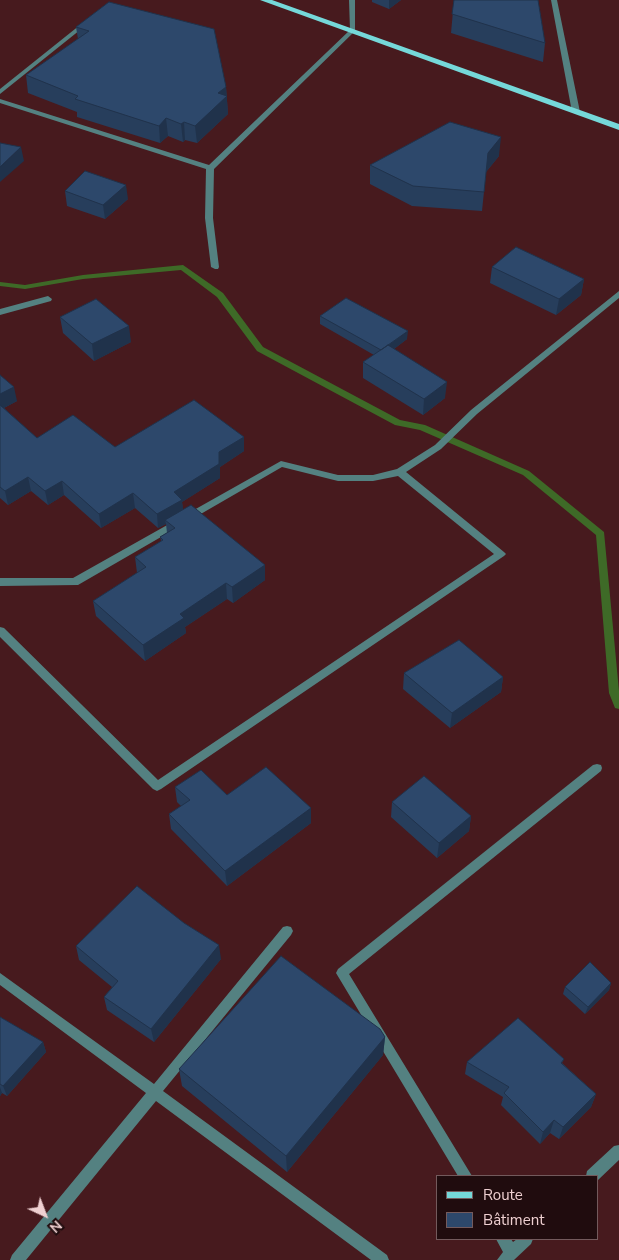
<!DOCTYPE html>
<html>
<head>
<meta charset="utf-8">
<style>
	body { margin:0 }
	#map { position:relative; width:619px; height:1260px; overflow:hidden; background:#471a1e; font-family:"Nunito Sans",sans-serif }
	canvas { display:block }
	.legend { position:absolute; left:436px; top:1175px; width:162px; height:65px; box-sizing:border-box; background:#200c0e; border:1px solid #735a5c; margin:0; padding:6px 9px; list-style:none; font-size:15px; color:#efd0d1 }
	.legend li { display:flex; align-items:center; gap:10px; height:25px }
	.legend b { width:25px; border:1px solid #735a5c }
	.north { position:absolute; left:20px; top:1190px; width:50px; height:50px; -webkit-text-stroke:4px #200c0e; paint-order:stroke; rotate:137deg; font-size:14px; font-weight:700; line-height:20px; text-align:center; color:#efd0d1 }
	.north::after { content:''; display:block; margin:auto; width:18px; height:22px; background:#efd0d1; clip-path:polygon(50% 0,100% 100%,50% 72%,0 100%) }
</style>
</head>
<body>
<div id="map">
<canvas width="619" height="1260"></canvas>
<ul class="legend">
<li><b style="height:6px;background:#75d8d9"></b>Route</li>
<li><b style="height:14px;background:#2d486b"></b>Bâtiment</li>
</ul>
<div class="north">N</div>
</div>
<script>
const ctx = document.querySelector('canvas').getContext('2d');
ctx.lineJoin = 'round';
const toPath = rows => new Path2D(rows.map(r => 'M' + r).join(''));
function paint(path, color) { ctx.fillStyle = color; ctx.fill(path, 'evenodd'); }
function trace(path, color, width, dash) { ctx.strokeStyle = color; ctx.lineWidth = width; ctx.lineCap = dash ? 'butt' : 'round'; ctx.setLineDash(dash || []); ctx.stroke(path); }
paint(toPath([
	[183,265,223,293,263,347,400,420,425,425,529,471,604,532,619,691,619,709,615,708,609,693,596,535,523,475,420,430,395,425,257,351,217,297,181,270,83,279,25,289,0,286,0,282,25,285,83,275,183,265]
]), '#3e6a27');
paint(toPath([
	[349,0,355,0,355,31,214,169,213,218,219,267,218,269,215,269,211,267,205,218,206,169,0,103,0,99,209,165,350,30,349,0],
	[551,0,557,0,580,112,576,114,572,112,551,0],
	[85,21,90,22,0,94,0,89,85,21],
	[619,291,619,298,477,414,441,449,406,472,504,552,506,554,504,556,161,789,157,791,153,789,0,637,0,627,4,628,158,780,494,554,398,476,373,481,338,481,282,467,78,585,0,586,0,578,73,578,281,461,338,475,373,475,397,469,435,445,471,410,619,291],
	[48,296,52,299,51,301,0,315,0,309,48,296],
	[597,764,601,765,602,768,601,771,349,974,472,1176,458,1176,336,973,338,969,593,765,597,764],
	[287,926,291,927,293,931,291,935,163,1091,387,1255,389,1260,371,1260,156,1101,26,1260,10,1260,12,1255,146,1093,0,985,0,973,154,1084,283,927,287,926],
	[619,1145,619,1160,598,1180,598,1176,586,1176,587,1171,614,1146,619,1145],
	[496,1239,511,1239,513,1242,517,1239,533,1239,531,1244,514,1260,497,1260,503,1252,496,1239]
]), '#548181');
paint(toPath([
	[260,0,272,0,619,124,619,130,260,0]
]), '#75d8d9');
paint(toPath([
	[372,0,401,0,389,9,372,2],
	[454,0,545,43,543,62,451,33],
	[109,2,226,87,228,114,197,143,185,140,183,142,168,136,160,143,77,117,77,112,28,93,26,75,78,39,76,27],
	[499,156,486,172,482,211,412,206,370,184,370,165],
	[65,191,128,199,105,219,67,206],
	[492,267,584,279,581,295,556,315,490,283],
	[320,316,407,339,394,349,445,398,423,415,363,378,363,362,374,355,320,324],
	[60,317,131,342,94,361,63,333],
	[0,375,17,401,4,408,37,438,115,447,244,437,244,451,220,467,220,478,182,502,183,510,265,580,233,603,227,599,185,627,186,633,145,661,96,616,93,601,137,573,135,557,161,541,160,537,167,533,166,524,158,528,135,508,101,528,64,495,48,505,31,491,8,505,0,498],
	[404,673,503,677,501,692,450,728,403,689],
	[175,787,227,795,311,823,227,886,171,829,169,814,181,806,177,802],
	[392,802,471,816,469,831,437,858,391,817],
	[76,946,221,959,154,1042,107,1010,104,997,112,987,79,960],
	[611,983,609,990,585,1014,563,994,565,987],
	[0,1017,43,1042,46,1052,7,1096,2,1093,0,1096],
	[385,1037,383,1055,287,1172,182,1086,179,1069],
	[564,1059,562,1063,596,1094,591,1107,559,1139,550,1133,540,1144,501,1105,503,1097,465,1074,467,1062]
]), '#273e5c');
paint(toPath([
	[389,0,401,0,389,9],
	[226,87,228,114,197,143,195,126,218,93],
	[166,118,168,136,160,143,159,126],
	[184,122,185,140,183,142,181,124],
	[501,137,499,156,486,172,488,153],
	[21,147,24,161,0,182,0,167],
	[126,185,128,199,105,219,103,205],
	[584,279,581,295,556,315,559,299],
	[129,326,131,342,94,361,92,344],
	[408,331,407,339,381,359,382,350],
	[447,382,445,398,423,415,424,399],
	[14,387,17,401,0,410,0,394],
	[244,437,244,451,220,467,220,478,182,502,184,514,165,520,166,524,158,528,157,514,174,492,219,452],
	[28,477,31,491,8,505,5,491],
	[62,481,64,495,48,505,45,491],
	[133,493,135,508,101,528,99,514],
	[265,565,265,580,233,603,232,587],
	[226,583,227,599,185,627,186,633,145,661,143,645,180,614],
	[503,677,501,692,450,728,452,713],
	[311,808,311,823,227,886,225,871],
	[471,816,469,831,437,858,439,843],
	[219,945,221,959,154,1042,151,1029],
	[611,983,609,990,585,1014,588,1007],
	[385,1037,383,1055,287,1172,286,1156],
	[43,1042,46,1052,7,1096,3,1086],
	[0,1087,2,1093,0,1096],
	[596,1094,591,1107,559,1139,563,1127],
	[554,1120,550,1133,540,1144,543,1132]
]), '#20324b');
const building = toPath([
	[454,0,538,0,545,43,452,14,454,0],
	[109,2,214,29,226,87,218,93,227,96,195,126,184,122,181,124,166,118,159,126,75,99,78,96,26,75,89,31,76,27,109,2],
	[450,122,501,137,488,153,484,192,413,186,370,165,450,122],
	[0,143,21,147,0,167,0,143],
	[85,171,126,185,103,205,65,191,85,171],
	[516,247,584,279,559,299,492,267,516,247],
	[346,298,408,331,381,350,320,316,346,298],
	[96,299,129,326,92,344,60,317,96,299],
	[388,345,447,382,424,399,363,362,388,345],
	[0,375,14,387,0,394,0,375],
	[194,400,244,437,219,452,219,464,174,492,182,500,157,514,133,493,99,514,62,481,45,491,28,477,5,491,0,487,0,405,37,438,73,415,115,447,194,400],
	[191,505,265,565,232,587,226,583,180,614,184,618,143,645,93,601,146,567,135,557,163,540,160,537,175,528,165,520,191,505],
	[459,640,503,677,452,713,404,673,459,640],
	[266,767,311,808,225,871,169,814,190,800,175,787,201,770,227,795,266,767],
	[424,776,471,816,439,843,392,802,424,776],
	[137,886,184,923,219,945,151,1029,104,997,118,981,76,946,137,886],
	[281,956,380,1029,385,1037,286,1156,179,1069,281,956],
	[590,962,611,983,588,1007,565,987,590,962],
	[0,1017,43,1042,3,1086,0,1084,0,1017],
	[518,1018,564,1059,561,1063,596,1094,563,1127,554,1120,543,1132,504,1093,509,1087,467,1062,518,1018]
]);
paint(building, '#2d486b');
trace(building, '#20324b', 1);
</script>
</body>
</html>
